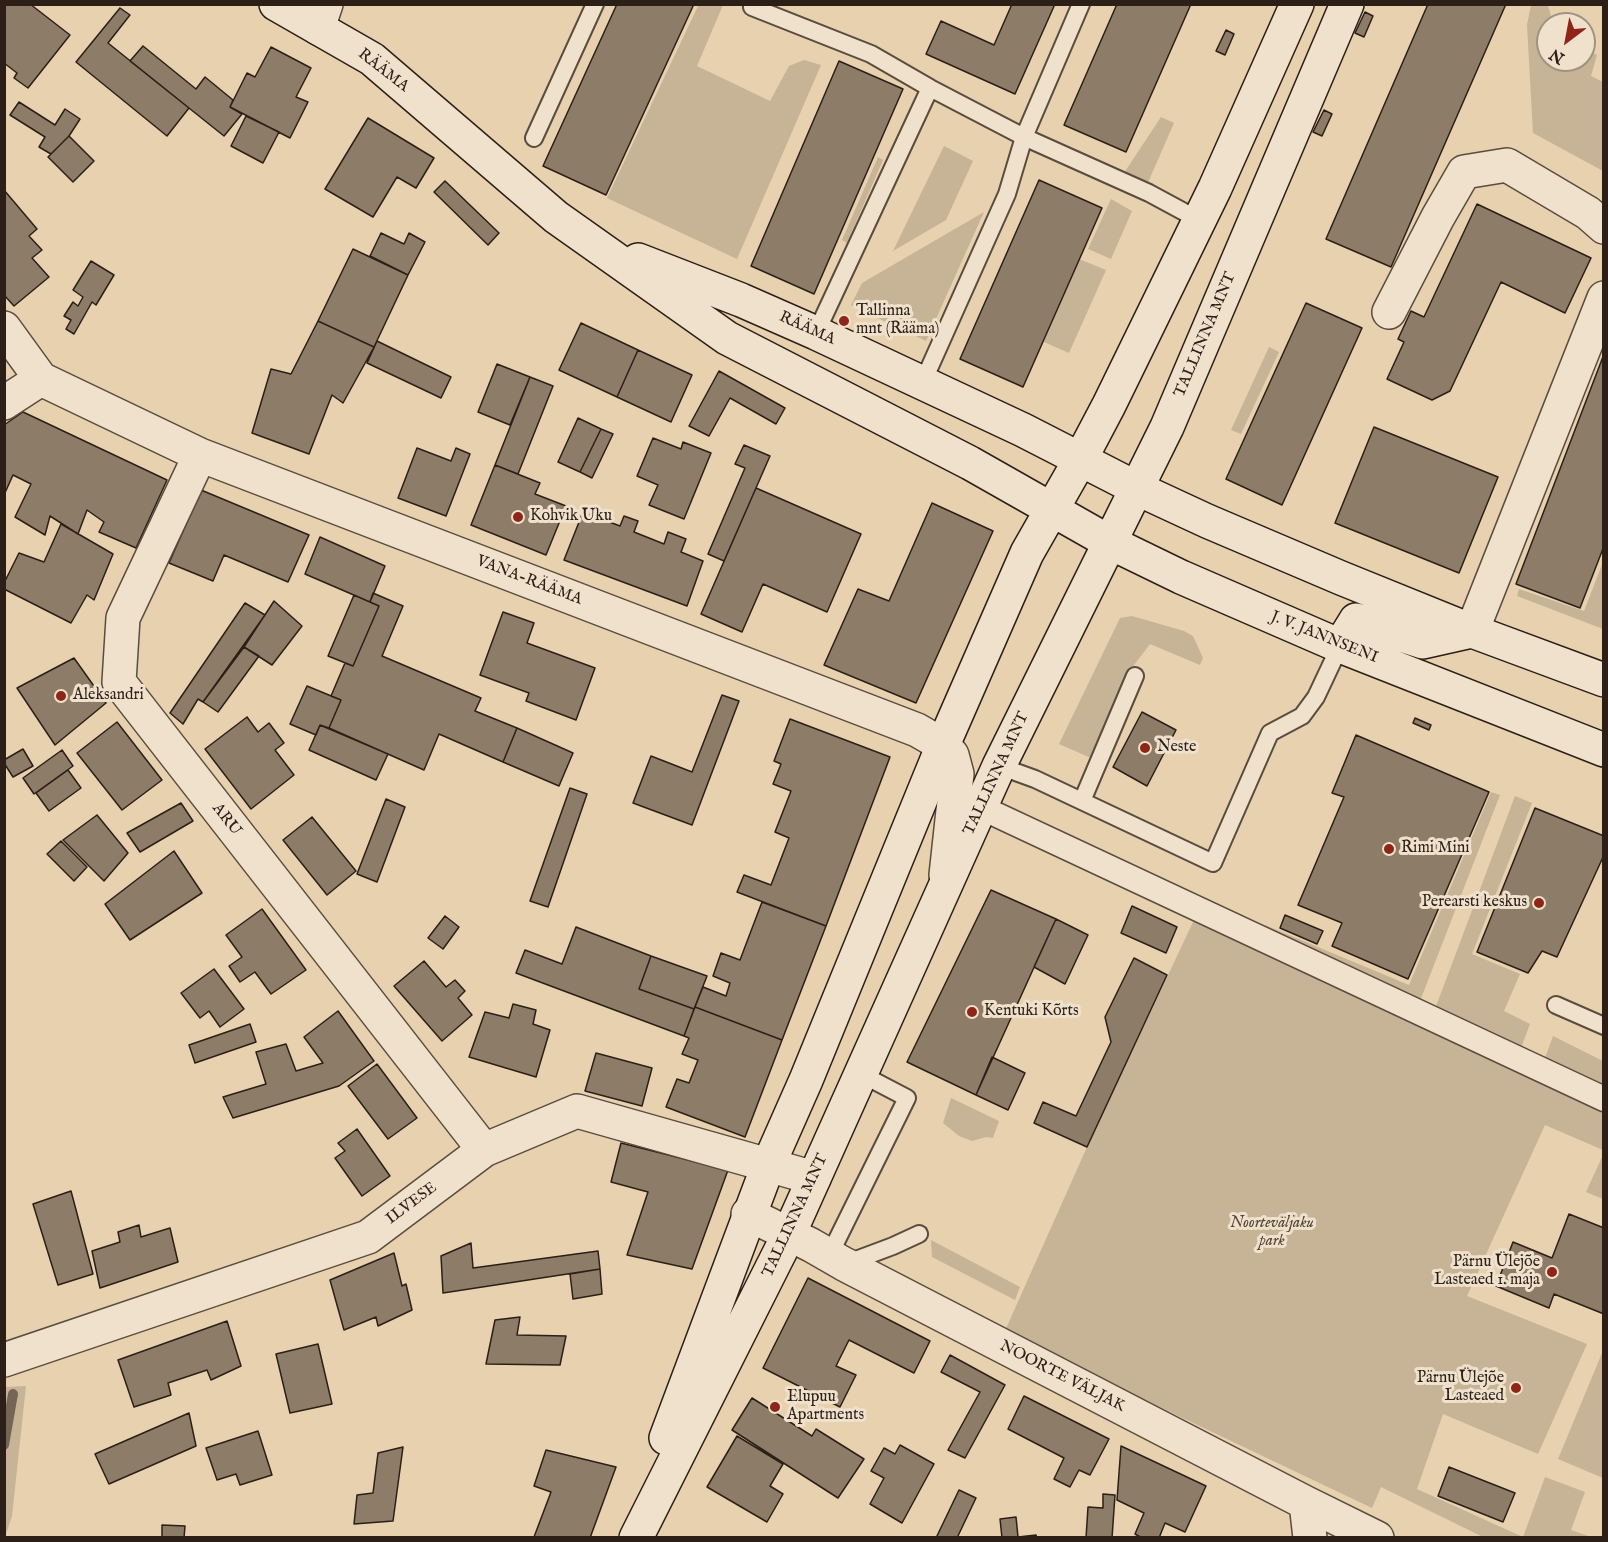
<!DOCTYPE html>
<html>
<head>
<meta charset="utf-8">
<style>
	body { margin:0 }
	#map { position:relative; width:1608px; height:1542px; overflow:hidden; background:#e7d1af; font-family:"IM FELL English",serif }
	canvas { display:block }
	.frame { position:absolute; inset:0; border:6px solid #2b1f18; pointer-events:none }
	.north { position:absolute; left:1536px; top:12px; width:60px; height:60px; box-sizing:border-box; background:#efe1cb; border:2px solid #a19383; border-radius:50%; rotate:212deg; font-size:16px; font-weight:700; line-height:24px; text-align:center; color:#2b1f18 }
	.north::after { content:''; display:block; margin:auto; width:21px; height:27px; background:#8f2418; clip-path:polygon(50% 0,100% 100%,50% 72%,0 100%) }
</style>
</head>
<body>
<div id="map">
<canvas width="1608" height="1542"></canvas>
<div class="frame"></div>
<div class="north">N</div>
</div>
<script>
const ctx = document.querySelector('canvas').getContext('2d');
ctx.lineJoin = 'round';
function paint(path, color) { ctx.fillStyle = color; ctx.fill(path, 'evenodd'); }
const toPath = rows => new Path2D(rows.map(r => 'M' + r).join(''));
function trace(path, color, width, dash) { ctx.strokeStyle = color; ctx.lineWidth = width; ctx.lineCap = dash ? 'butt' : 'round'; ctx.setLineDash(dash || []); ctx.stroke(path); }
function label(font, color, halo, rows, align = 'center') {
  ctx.font = font + ' "IM FELL English",serif'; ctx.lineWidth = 6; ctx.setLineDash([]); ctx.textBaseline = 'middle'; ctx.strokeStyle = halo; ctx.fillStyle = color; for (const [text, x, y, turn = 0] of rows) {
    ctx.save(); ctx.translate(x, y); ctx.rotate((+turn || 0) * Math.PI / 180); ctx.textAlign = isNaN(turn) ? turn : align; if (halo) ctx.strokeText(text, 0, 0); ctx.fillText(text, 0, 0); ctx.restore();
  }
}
paint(toPath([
	[699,4,723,5,697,66,770,101,789,66,804,60,821,65,737,259,607,198],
	[1531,5,1548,5,1553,24,1548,24,1548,60,1584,60,1584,49,1597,55,1591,76,1603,82,1603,171,1533,133,1527,25],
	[1161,117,1174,123,1146,187,1122,176],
	[944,146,973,161,946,220,893,251],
	[878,157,883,160,847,243,842,240],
	[1111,199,1132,211,1111,259,1088,249],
	[984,212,926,341,851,305,862,283],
	[1079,259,1106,270,1069,353,1044,342],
	[1269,347,1279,352,1241,434,1231,430],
	[1603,562,1603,629,1517,596,1519,589,1584,611],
	[1132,616,1184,631,1193,636,1203,658,1200,665,1150,644,1128,673,1091,758,1059,744,1120,618],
	[1491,792,1500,795,1420,1001,1261,931,1265,925,1409,985],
	[1515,796,1532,803,1472,954,1520,974,1504,1011,1530,1024,1521,1048,1435,1009],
	[1194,920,1603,1110,1603,1150,1545,1125,1467,1296,1587,1344,1538,1454,1443,1414,1417,1489,1523,1537,1545,1477,1585,1492,1571,1530,1591,1537,1483,1537,1381,1487,1372,1508,1004,1333,1087,1147],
	[1553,1036,1603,1061,1603,1085,1545,1058],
	[951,1098,999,1121,993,1138,986,1137,972,1141,959,1136,943,1123],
	[1603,1155,1603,1199,1586,1192],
	[931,1240,1020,1287,1015,1300,932,1257],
	[1602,1353,1604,1354,1603,1478,1558,1459],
	[26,1386,12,1516,5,1537,5,1387]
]), '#c7b395');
trace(toPath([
	[4,1445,13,1394]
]), '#756554', 10);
const building = toPath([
	[4,4,30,4,70,35,28,88,14,78,17,73,4,63,4,4],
	[617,4,694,4,606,195,543,166,617,4],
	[1012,4,1055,4,1015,94,926,54,941,21,994,45,1012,4],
	[1117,4,1191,4,1126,152,1064,125,1117,4],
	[1428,4,1506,4,1391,267,1326,239,1428,4],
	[120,8,130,15,108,43,189,108,167,136,76,62,120,8],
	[1365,12,1373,16,1364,37,1355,33,1365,12],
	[1226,30,1234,34,1225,55,1216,51,1226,30],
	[143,46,196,89,205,77,233,100,230,107,242,114,224,136,130,61,143,46],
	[271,47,311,68,296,97,308,102,290,138,230,107,247,73,255,77,271,47],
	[839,61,903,89,814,294,751,266,839,61],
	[19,102,55,125,65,109,80,119,69,136,51,154,39,147,45,137,10,115,19,102],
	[1324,110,1332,114,1322,136,1313,132,1324,110],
	[246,116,279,132,263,163,231,146,246,116],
	[368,118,434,158,416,188,397,177,373,217,325,189,368,118],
	[69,136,94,161,73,182,48,157,69,136],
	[1039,180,1102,208,1023,387,960,359,1039,180],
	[445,181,499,233,488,245,434,192,445,181],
	[4,190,37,229,29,236,42,250,32,258,49,277,14,306,4,295,4,190],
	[1477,204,1591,258,1565,313,1501,282,1450,391,1432,400,1387,379,1404,342,1398,339,1411,311,1424,317,1477,204],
	[381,233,404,244,409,233,425,242,408,275,370,256,381,233],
	[353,249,408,275,374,347,318,321,353,249],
	[91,261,114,275,96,305,92,302,74,334,66,329,71,320,64,316,73,302,78,306,83,297,73,290,91,261],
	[1306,303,1362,328,1282,505,1226,479,1306,303],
	[318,321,374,347,343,403,332,395,309,454,252,433,271,369,291,374,318,321],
	[581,323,638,350,617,397,559,370,581,323],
	[377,341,451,377,441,398,367,363,377,341],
	[638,350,692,375,671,422,617,397,638,350],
	[1604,354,1604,546,1580,608,1516,584,1604,354],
	[497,364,530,377,510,425,478,412,497,364],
	[719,371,785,408,776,424,730,398,709,436,689,426,719,371],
	[530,377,553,386,518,474,495,465,530,377],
	[23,412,167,480,136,548,99,532,104,522,87,510,78,534,50,516,45,535,15,517,31,484,13,475,4,495,4,425,23,412],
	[578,418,601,429,580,472,558,462,578,418],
	[1374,427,1498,477,1459,573,1335,523,1374,427],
	[601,429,613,434,592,478,580,472,601,429],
	[653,438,681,449,683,442,711,453,684,519,649,505,658,485,637,476,653,438],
	[744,445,770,456,724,561,708,554,745,468,735,464,744,445],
	[417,448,451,461,456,448,470,454,446,516,398,498,417,448],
	[495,465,540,483,535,494,566,506,546,555,471,525,495,465],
	[756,488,861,534,827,612,763,584,742,632,701,614,756,488],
	[201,490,309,535,288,582,224,555,213,581,169,563,201,490],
	[932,503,993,531,916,703,824,665,858,589,889,601,932,503],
	[583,512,620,526,624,516,638,521,634,532,664,544,668,532,686,539,681,552,703,561,687,606,564,560,583,512],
	[61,524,113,554,94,600,87,595,71,623,4,589,4,583,19,553,44,562,61,524],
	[320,537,385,566,370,602,305,574,320,537],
	[373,593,403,606,382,656,481,698,475,711,517,728,503,762,439,734,424,770,329,728,341,700,331,696,345,663,353,666,379,606,370,602,373,593],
	[354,595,379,606,353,666,328,656,354,595],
	[274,601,302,626,272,665,244,647,274,601],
	[245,603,265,615,203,702,198,699,183,724,170,713,245,603],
	[503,612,534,623,527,643,595,668,576,720,526,701,529,693,480,675,503,612],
	[244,647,259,656,218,712,203,702,244,647],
	[74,658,106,703,55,745,17,688,74,658],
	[307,686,341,700,329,728,320,725,316,735,290,724,307,686],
	[722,695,739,701,692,825,633,803,651,756,692,772,722,695],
	[1142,712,1176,730,1147,786,1113,767,1142,712],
	[247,717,258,732,269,723,284,743,275,750,294,775,251,809,205,749,247,717],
	[1415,718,1431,725,1429,730,1413,723,1415,718],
	[790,719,890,757,826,926,737,892,744,875,771,885,789,838,775,832,791,791,773,784,781,764,774,761,790,719],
	[117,722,162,780,122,810,77,753,117,722],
	[320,725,388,754,376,780,309,750,320,725],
	[517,728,573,753,559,786,503,762,517,728],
	[1356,735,1489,792,1408,979,1332,946,1342,923,1298,905,1344,797,1332,793,1356,735],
	[23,749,33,766,13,777,4,763,4,760,23,749],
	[62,750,73,766,34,794,23,778,62,750],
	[68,770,81,788,49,811,36,793,68,770],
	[570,788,587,794,548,907,530,901,570,788],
	[386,799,405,807,377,882,357,874,386,799],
	[181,803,193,821,140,852,127,833,181,803],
	[1535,808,1604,836,1604,855,1557,957,1542,951,1528,973,1477,952,1535,808],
	[97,815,128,853,104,881,63,840,97,815],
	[312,817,356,871,327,895,283,840,312,817],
	[61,841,87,867,74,881,47,854,61,841],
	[174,851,202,893,130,940,105,904,174,851],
	[991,890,1056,919,976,1095,907,1062,991,890],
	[762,902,826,926,782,1040,695,1007,703,987,726,996,730,983,713,976,721,953,740,960,762,902],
	[1132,906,1177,927,1166,953,1121,933,1132,906],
	[262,909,306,970,271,994,255,972,240,982,229,966,242,957,226,935,262,909],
	[1285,915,1323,931,1317,944,1280,928,1285,915],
	[445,916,459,927,443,949,428,938,445,916],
	[1056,919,1088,935,1065,984,1034,967,1056,919],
	[576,927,651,956,639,989,694,1009,684,1036,516,973,525,950,562,964,576,927],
	[651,956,707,976,694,1009,639,989,651,956],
	[1134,958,1167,975,1087,1147,1034,1123,1043,1102,1076,1116,1111,1042,1105,1017,1134,958],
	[424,961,446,987,455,980,465,991,458,998,472,1015,442,1041,394,986,424,961],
	[214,969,244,1009,220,1027,209,1011,200,1018,181,993,214,969],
	[513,1004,536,1010,533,1024,550,1030,536,1077,469,1057,485,1012,509,1018,513,1004],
	[695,1007,782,1040,745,1137,666,1107,677,1079,689,1083,698,1060,682,1054,689,1038,684,1036,695,1007],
	[338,1011,374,1061,339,1086,233,1118,223,1097,266,1084,256,1052,286,1044,296,1071,323,1063,304,1037,338,1011],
	[250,1024,256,1042,195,1063,189,1045,250,1024],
	[596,1053,652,1068,642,1106,585,1091,596,1053],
	[992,1057,1025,1073,1008,1110,976,1095,992,1057],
	[377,1064,417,1118,388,1139,348,1086,377,1064],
	[357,1129,390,1176,362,1196,335,1158,345,1151,338,1143,357,1129],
	[621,1143,728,1170,692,1269,627,1255,648,1192,611,1182,621,1143],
	[71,1191,93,1274,58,1285,33,1204,71,1191],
	[1569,1214,1604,1228,1604,1314,1554,1294,1549,1308,1496,1286,1513,1242,1552,1258,1569,1214],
	[139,1225,141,1237,170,1228,178,1262,100,1288,92,1251,120,1242,118,1232,139,1225],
	[471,1243,473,1268,598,1251,600,1269,443,1293,441,1256,471,1243],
	[394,1253,402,1286,406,1284,412,1310,378,1326,376,1317,344,1330,330,1280,394,1253],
	[600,1269,602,1294,573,1299,570,1274,600,1269],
	[808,1278,930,1341,914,1373,849,1340,836,1366,856,1375,840,1407,763,1368,808,1278],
	[520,1317,517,1335,566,1336,560,1365,486,1364,495,1320,520,1317],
	[227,1321,241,1366,211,1380,207,1370,168,1383,171,1395,134,1407,118,1360,227,1321],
	[318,1344,332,1404,290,1413,276,1354,318,1344],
	[950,1355,1005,1385,965,1458,948,1450,980,1392,941,1372,950,1355],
	[1024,1396,1109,1439,1090,1475,1079,1470,1070,1487,1054,1479,1064,1458,1008,1429,1024,1396],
	[752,1398,812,1436,816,1429,864,1459,838,1498,732,1430,752,1398],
	[189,1413,196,1446,109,1484,95,1454,189,1413],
	[258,1431,272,1475,240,1485,236,1474,217,1480,206,1448,258,1431],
	[737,1436,783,1464,770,1486,783,1494,767,1522,707,1487,737,1436],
	[900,1445,934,1464,902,1523,870,1504,884,1478,871,1471,884,1448,895,1454,900,1445],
	[1121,1446,1206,1486,1185,1532,1165,1523,1159,1538,1142,1538,1135,1534,1144,1513,1117,1500,1121,1446],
	[403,1447,393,1521,354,1524,357,1495,373,1493,378,1453,403,1447],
	[546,1450,616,1467,590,1538,534,1537,551,1492,534,1486,546,1450],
	[1449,1467,1515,1493,1503,1522,1438,1496,1449,1467],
	[959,1490,976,1498,957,1538,936,1538,959,1490],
	[1103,1494,1115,1495,1112,1538,1086,1538,1088,1507,1103,1508,1103,1494],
	[1016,1517,1018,1537,1036,1535,1037,1538,1002,1538,1000,1519,1016,1517],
	[162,1525,185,1526,184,1538,162,1538,162,1525]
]);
paint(building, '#8d7c67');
trace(building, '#2b1f18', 1.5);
const service = toPath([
	[1081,4,1024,137,1149,193,1199,220],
	[752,7,871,54,930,88,1024,137,1007,194,923,382,919,380],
	[534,138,595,4],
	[816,333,930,88],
	[999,766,1035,779,1213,863,1270,733,1302,716,1316,697,1340,646],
	[1082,801,1135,676],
	[1556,1005,1604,1026],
	[829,1256,907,1098,861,1074],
	[845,1264,893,1246,919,1234]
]);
const pedestrian = toPath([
	[980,807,1604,1099]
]);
const minor = toPath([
	[318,28,326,4],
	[1389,312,1438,217,1464,172,1507,165,1588,213,1604,227],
	[4,328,41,379,200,455,917,730,943,745,952,755,957,774,946,875],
	[4,403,41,379],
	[200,455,123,618,119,682,484,1150],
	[1472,631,1604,298],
	[748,1214,811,1245,844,1264,1306,1503,1377,1538],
	[4,1360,368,1237,484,1150,577,1111,814,1178],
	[1306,1503,1310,1538]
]);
const secondary = toPath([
	[276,4,372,59,556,217,727,338,970,463,1111,543,1181,577,1340,646,1604,750],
	[638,260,741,300,816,333,1023,430,1138,489,1207,521,1341,578,1472,631,1604,680],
	[1340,646,1356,620,1423,642,1472,631],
	[666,1438,768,1166,806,1080,943,745,1027,553,1080,460,1109,405,1215,188,1297,4],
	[636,1538,789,1234,999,766,1167,427,1347,4]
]);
trace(service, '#5a4c3e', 20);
trace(pedestrian, '#5a4c3e', 27);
trace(minor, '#5a4c3e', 36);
trace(secondary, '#2b1f18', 36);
trace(service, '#efe1cb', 16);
trace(pedestrian, '#efe1cb', 24);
trace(minor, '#efe1cb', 33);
trace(secondary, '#efe1cb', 33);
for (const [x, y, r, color] of [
	[844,321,6,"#8f2418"],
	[518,517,6,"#8f2418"],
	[61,696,6,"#8f2418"],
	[1145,748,6,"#8f2418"],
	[1389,849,6,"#8f2418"],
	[1539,903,6,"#8f2418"],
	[972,1012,6,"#8f2418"],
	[1552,1272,6,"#8f2418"],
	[1516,1388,6,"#8f2418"],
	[775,1407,6,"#8f2418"]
]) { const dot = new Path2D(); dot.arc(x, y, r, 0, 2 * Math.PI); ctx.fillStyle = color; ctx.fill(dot); trace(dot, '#efe1cb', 2); }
label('16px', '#2b1f18', '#efe1cb', [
	["RÄÄMA",383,71,38],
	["RÄÄMA",807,329,24],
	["TALLINNA MNT",1206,335,-67],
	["VANA-RÄÄMA",529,581,21],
	["J. V. JANNSENI",1324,638,22],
	["TALLINNA MNT",997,774,-65],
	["ARU",226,820,52],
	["ILVESE",412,1204,-37],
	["TALLINNA MNT",796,1216,-65],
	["NOORTE VÄLJAK",1062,1377,27]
]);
label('16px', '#2b1f18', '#efe1cb', [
	["Tallinna",856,312],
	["mnt (Rääma)",856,330],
	["Kohvik Uku",530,517],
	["Aleksandri",73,696],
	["Neste",1157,748],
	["Rimi Mini",1401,849],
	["Perearsti keskus",1527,903,"right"],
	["Kentuki Kõrts",984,1012],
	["Pärnu Ülejõe",1540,1263,"right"],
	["Lasteaed 1. maja",1540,1281,"right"],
	["Pärnu Ülejõe",1504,1379,"right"],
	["Lasteaed",1504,1397,"right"],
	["Elupuu",787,1398],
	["Apartments",787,1416]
], 'left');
label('italic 16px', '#524437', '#efe1cb', [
	["Noorteväljaku",1272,1224],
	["park",1272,1242]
]);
</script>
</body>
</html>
